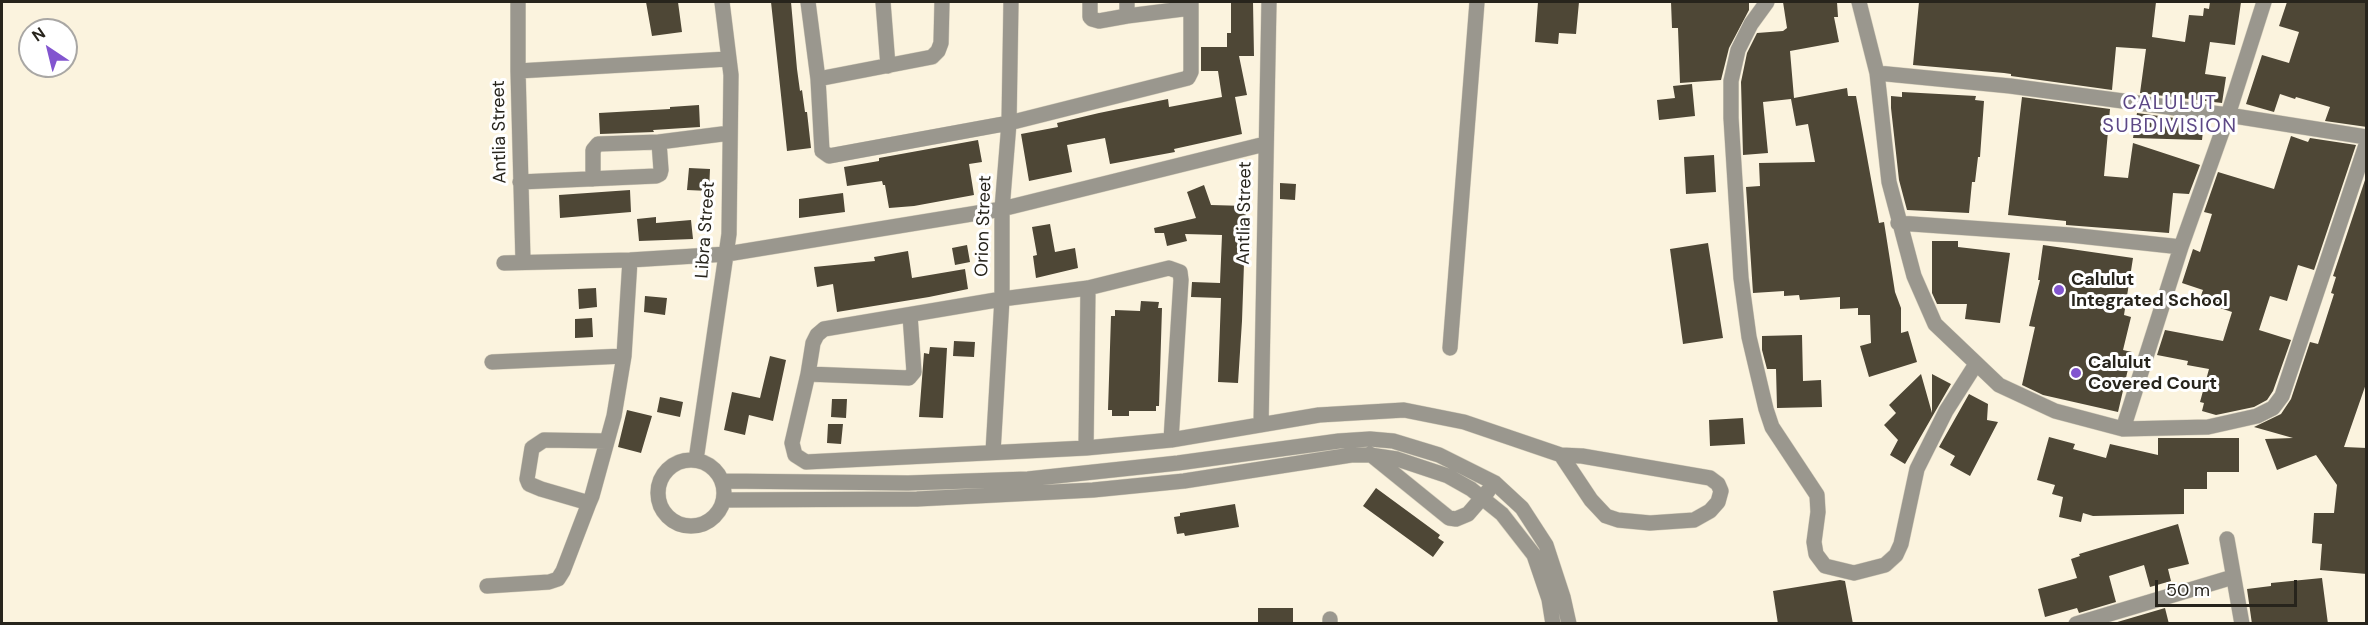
<!DOCTYPE html>
<html>
<head>
<meta charset="utf-8">
<style>
	body { margin:0 }
	#map { position:relative; width:2368px; height:625px; overflow:hidden; background:#fbf3de; font-family:"DM Sans",sans-serif }
	canvas { display:block }
	.frame { position:absolute; inset:0; border:3px solid #27241c; pointer-events:none }
	.north { position:absolute; left:18px; top:18px; width:60px; height:60px; box-sizing:border-box; background:#fff; border:2px solid #a9a7a4; border-radius:50%; rotate:325deg; font-size:16px; font-weight:700; line-height:24px; text-align:center; color:#27241c }
	.north::after { content:''; display:block; margin:auto; width:21px; height:27px; background:#8255cf; clip-path:polygon(50% 0,100% 100%,50% 72%,0 100%) }
	.scale { position:absolute; left:2155px; top:580px; width:142px; height:27px; box-sizing:border-box; border:3px solid #27241c; border-top:0; padding-left:8px; font-size:18px; line-height:21px; white-space:nowrap; color:#27241c; -webkit-text-stroke:4px #fff; paint-order:stroke }
</style>
</head>
<body>
<div id="map">
<canvas width="2368" height="625"></canvas>
<div class="frame"></div>
<div class="north">N</div>
<div class="scale">50 m</div>
</div>
<script>
const ctx = document.querySelector('canvas').getContext('2d');
ctx.lineJoin = 'round';
function paint(path, color) { ctx.fillStyle = color; ctx.fill(path, 'evenodd'); }
const toPath = rows => new Path2D(rows.map(r => 'M' + r).join(''));
function trace(path, color, width, dash) { ctx.strokeStyle = color; ctx.lineWidth = width; ctx.lineCap = dash ? 'butt' : 'round'; ctx.setLineDash(dash || []); ctx.stroke(path); }
function label(font, color, halo, rows, align = 'center') {
  ctx.font = font + ' "DM Sans",sans-serif'; ctx.lineWidth = 6; ctx.setLineDash([]); ctx.textBaseline = 'middle'; ctx.strokeStyle = halo; ctx.fillStyle = color; for (const [text, x, y, turn = 0] of rows) {
    ctx.save(); ctx.translate(x, y); ctx.rotate((+turn || 0) * Math.PI / 180); ctx.textAlign = isNaN(turn) ? turn : align; if (halo) ctx.strokeText(text, 0, 0); ctx.fillText(text, 0, 0); ctx.restore();
  }
}
paint(toPath([
	[646,2,678,2,682,32,652,36],
	[771,2,791,2,797,69,800,91,802,90,805,112,807,112,811,148,787,151],
	[1231,2,1253,2,1254,56,1239,56,1247,95,1235,97,1242,134,1174,149,1175,152,1110,164,1105,138,1067,145,1072,172,1029,181,1021,134,1058,127,1057,123,1099,113,1168,99,1169,107,1222,97,1218,71,1201,71,1201,47,1227,47,1227,33,1231,33],
	[1538,2,1579,2,1576,34,1559,33,1558,44,1535,42],
	[1671,2,1749,2,1749,10,1729,48,1721,80,1680,83,1678,28,1672,28],
	[1783,2,1837,2,1838,17,1834,17,1839,42,1790,51,1794,98,1847,88,1848,96,1856,96,1879,223,1884,222,1895,292,1901,308,1901,333,1908,331,1917,362,1869,377,1860,346,1871,343,1870,315,1858,315,1858,308,1840,309,1840,297,1800,300,1799,295,1784,296,1784,291,1753,293,1746,187,1760,186,1759,163,1815,162,1808,124,1796,126,1791,99,1763,102,1768,153,1743,155,1741,82,1747,53,1757,33,1783,31,1787,28],
	[1919,2,2156,2,2152,37,2185,42,2189,15,2203,16,2204,8,2209,9,2210,2,2241,2,2235,45,2210,42,2205,74,2226,77,2222,103,2140,93,2146,49,2116,47,2112,90,2011,76,2011,74,2004,73,1913,65],
	[2287,2,2367,2,2367,127,2325,121,2330,107,2296,97,2295,99,2280,94,2274,112,2246,104,2262,55,2289,63,2299,32,2279,26],
	[1692,84,1695,116,1659,120,1657,100,1675,98,1673,86],
	[1902,92,1976,96,1975,100,1984,101,1980,157,1978,157,1975,182,1972,182,1969,213,1907,210,1899,180,1891,108,1891,96,1902,97],
	[2022,97,2110,109,2104,176,2128,178,2133,143,2200,165,2189,194,2173,193,2169,233,2066,225,2066,221,2008,215],
	[699,105,700,127,653,130,654,132,600,134,599,113,670,109,670,107],
	[2137,113,2204,122,2202,140,2133,138],
	[2291,136,2308,142,2310,138,2356,145,2314,270,2298,265,2287,301,2270,296,2259,330,2291,340,2273,391,2267,400,2254,407,2216,415,2202,411,2204,403,2200,402,2209,369,2187,365,2188,361,2157,355,2165,330,2223,341,2232,312,2199,301,2203,290,2182,283,2193,249,2200,252,2212,214,2204,212,2218,172,2274,189],
	[978,140,982,162,969,164,974,195,914,206,889,208,885,185,883,185,882,181,847,186,844,167,879,161,879,158],
	[1714,155,1716,192,1686,194,1684,157],
	[689,168,710,169,709,191,687,190],
	[2367,174,2367,381,2344,447,2367,448,2367,574,2320,570,2322,544,2312,543,2314,513,2334,513,2337,485,2316,455,2277,470,2265,439,2293,438,2254,427,2281,414,2291,399,2310,342,2318,344,2334,294,2331,293,2336,277,2333,276],
	[1280,183,1296,184,1295,200,1280,199],
	[1204,185,1211,205,1246,206,1242,321,1238,383,1218,382,1221,298,1191,297,1192,282,1220,283,1222,235,1185,234,1187,241,1167,246,1164,233,1155,233,1154,228,1196,218,1187,192],
	[630,190,631,212,560,218,559,195],
	[843,193,845,212,799,218,799,199],
	[656,217,656,223,691,220,693,239,639,241,637,219],
	[1050,224,1055,252,1075,248,1078,268,1036,278,1033,256,1037,255,1032,227],
	[1932,241,1958,241,1958,247,2010,253,2000,323,1965,319,1967,304,1937,304,1932,293],
	[1708,243,1723,338,1683,344,1670,249],
	[967,245,970,262,955,265,952,248],
	[2043,245,2133,258,2124,315,2131,317,2123,350,2132,352,2118,412,2043,395,2022,385,2035,327,2029,326,2040,280,2038,280],
	[908,251,912,278,965,269,968,289,929,297,837,312,833,284,817,287,814,267,875,261,874,257],
	[596,288,597,307,579,309,578,289],
	[645,296,667,298,665,315,644,312],
	[1141,301,1159,302,1158,308,1162,308,1159,406,1156,406,1156,411,1129,411,1129,416,1112,416,1112,410,1108,410,1111,316,1115,316,1115,310,1140,311],
	[592,318,593,337,575,338,575,319],
	[1802,335,1803,381,1821,380,1822,407,1777,408,1776,369,1767,369,1762,350,1762,336],
	[954,341,975,342,974,357,953,356],
	[930,347,947,348,943,418,919,417,924,353,929,354],
	[770,356,786,360,773,421,749,415,745,435,724,430,732,392,760,398],
	[1921,374,1932,413,1932,374,1951,384,1905,464,1890,455,1898,440,1884,425,1896,413,1889,405],
	[1969,394,1988,404,1987,420,1998,422,1970,476,1950,465,1955,456,1939,447],
	[660,397,683,402,680,417,657,412],
	[832,399,847,399,846,418,831,417],
	[627,410,652,416,641,453,618,447],
	[1743,418,1745,444,1710,446,1709,420],
	[828,424,843,424,841,444,827,443],
	[2049,437,2075,444,2073,449,2106,458,2110,444,2158,455,2158,438,2239,438,2239,472,2207,472,2207,489,2184,489,2184,514,2093,516,2083,513,2081,522,2059,517,2063,497,2052,494,2055,485,2037,480],
	[1376,488,1440,535,1438,538,1444,542,1433,557,1363,506],
	[1235,504,1239,527,1185,536,1184,533,1177,534,1174,517,1180,516,1180,513],
	[2178,524,2189,564,2168,569,2171,581,2150,587,2144,565,2109,576,2116,602,2079,613,2077,608,2045,617,2038,589,2077,578,2071,559,2080,556,2079,554],
	[2322,578,2328,624,2252,624,2247,589,2271,586,2271,583],
	[1840,580,1845,581,1853,624,1778,624,1773,591],
	[1258,608,1293,608,1293,624,1258,624],
	[2165,608,2169,624,2114,624,2114,623]
]), '#4e4736');
const minor = toPath([
	[518,2,518,71,523,261],
	[808,2,818,79,822,151,829,156,1009,123,1188,78,1191,72,1191,2],
	[883,2,888,66],
	[1090,2,1090,17,1092,19,1099,21,1127,16],
	[1127,2,1127,16,1191,8],
	[1767,2,1751,24,1738,50,1731,81,1731,118,1741,278,1749,337,1766,409,1772,427,1817,495,1818,512,1814,542,1816,554,1825,566,1854,573,1885,565,1896,555,1901,544,1917,469,1946,411,1976,364],
	[1859,2,1877,73,1889,182,1914,276,1935,324,1999,385,2055,411,2123,429,2208,427,2257,416,2273,408,2282,396,2366,145],
	[518,71,728,59],
	[1877,73,2010,86,2228,115,2366,137],
	[818,79,932,57,938,51,941,43,942,2],
	[593,179,593,150,598,144,659,142],
	[520,182,656,176,660,174,661,170,659,142,730,133],
	[1898,223,2070,235,2181,247],
	[504,263,630,260,727,254,1002,209,1265,144],
	[1450,348,1477,2],
	[492,362,624,356],
	[808,374,909,378,914,372,910,315],
	[1261,425,1269,2],
	[2123,429,2181,247,2228,115,2264,2],
	[1171,440,1181,280,1180,272,1169,268,1088,288,1002,299,824,329,817,335,813,343,808,374,792,443,795,455,806,462,1086,448,1171,440,1319,415,1404,410,1464,422,1561,455,1582,456,1710,478,1718,484,1721,491,1718,502,1710,511,1694,520,1650,523,1618,520,1606,516,1591,500,1561,455],
	[607,441,544,440,532,448,527,479,529,484,541,489,589,503,592,496,614,416,624,356,630,260],
	[1086,448,1088,288],
	[993,452,1002,299,1002,209,1009,123,1011,2],
	[1370,454,1449,518,1456,519,1468,514,1488,491],
	[696,460,729,234,731,75,722,2],
	'658 493a33 33 0 1 1 66 0a33 33 0 1 1-66 0Z',
	[723,481,908,483,1028,479,1178,463,1339,441,1370,439,1393,441,1439,455,1495,483,1522,508,1546,545,1563,597,1569,624],
	[724,500,917,499,1093,490,1184,481,1351,455,1370,455,1397,459,1448,476,1471,489,1502,514,1534,555,1549,599,1553,624],
	[2227,539,2242,624],
	[487,586,549,582,558,579,563,571,589,503],
	[1330,624,1330,619],
	[2076,624,2233,577]
]);
trace(minor, '#d5cebb', 16);
trace(minor, '#9a978e', 15);
for (const [x, y, r, color] of [
	[2059,290,6,"#8255cf"],
	[2076,373,6,"#8255cf"]
]) { const dot = new Path2D(); dot.arc(x, y, r, 0, 2 * Math.PI); ctx.fillStyle = color; ctx.fill(dot); trace(dot, '#fff', 2); }
label('18px', '#27241c', '#fff', [
	["Antlia Street",500,132,-91],
	["Antlia Street",1245,213,-89],
	["Orion Street",984,226,-88],
	["Libra Street",706,230,-86]
]);
label('bold 18px', '#27241c', '#fff', [
	["Calulut",2071,280],
	["Integrated School",2071,301],
	["Calulut",2088,363],
	["Covered Court",2088,384]
], 'left');
ctx.letterSpacing = '1.5px';
label('20px', '#5d4886', '#fff', [
	["CALULUT",2170,104],
	["SUBDIVISION",2170,127]
]);
ctx.letterSpacing = '0px';
</script>
</body>
</html>
